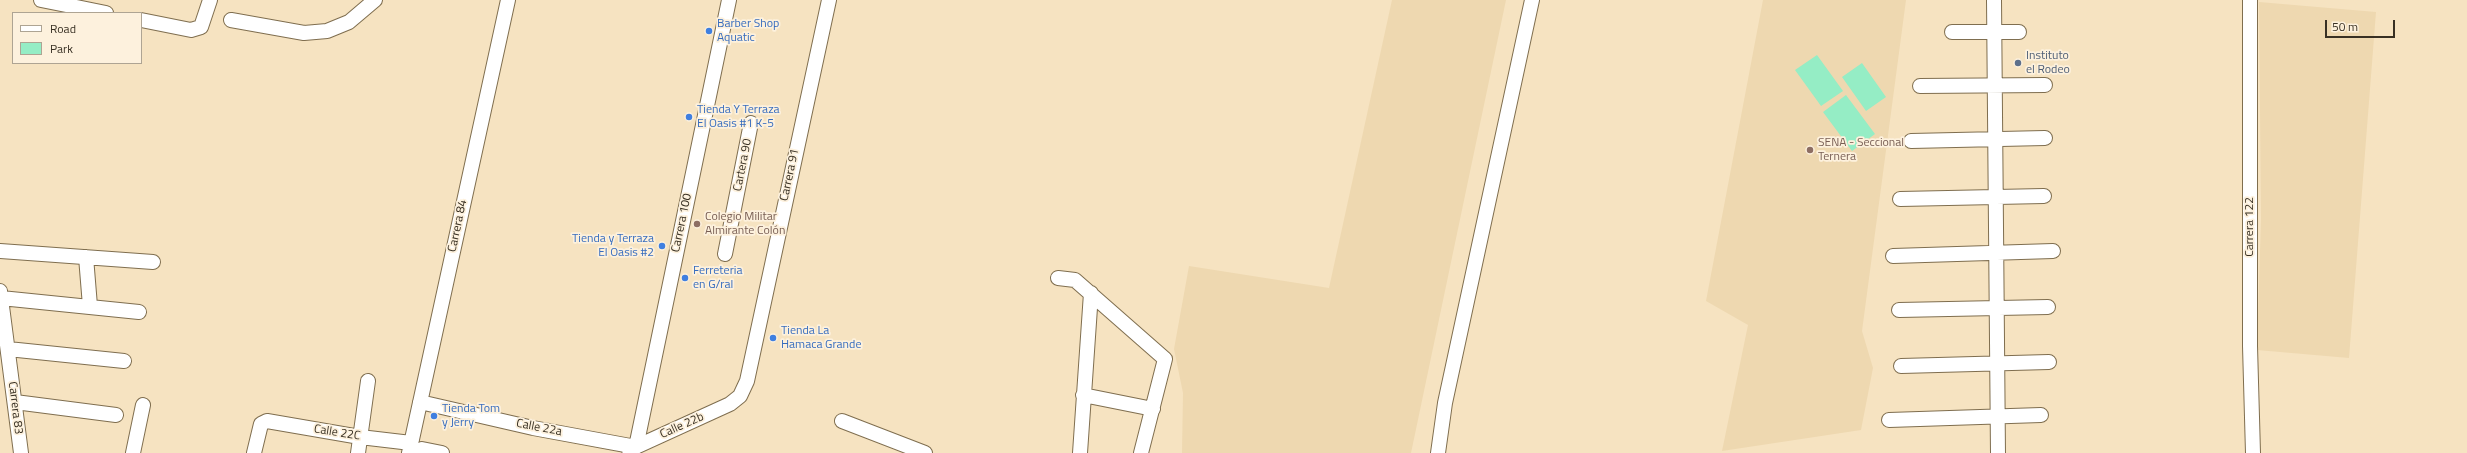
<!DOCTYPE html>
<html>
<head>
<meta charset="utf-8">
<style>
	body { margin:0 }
	#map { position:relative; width:2467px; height:453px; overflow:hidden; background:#f6e3c1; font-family:"Titillium Web",sans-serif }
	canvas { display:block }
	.legend { position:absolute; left:12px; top:12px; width:130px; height:52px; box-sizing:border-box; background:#fdf1dd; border:1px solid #aea493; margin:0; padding:5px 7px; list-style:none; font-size:12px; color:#383023 }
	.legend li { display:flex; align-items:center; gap:8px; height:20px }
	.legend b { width:20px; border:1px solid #aea493 }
	.scale { position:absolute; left:2325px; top:20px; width:70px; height:18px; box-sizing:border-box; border:2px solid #383023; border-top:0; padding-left:5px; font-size:12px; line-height:14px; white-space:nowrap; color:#383023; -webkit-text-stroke:3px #fdf1dd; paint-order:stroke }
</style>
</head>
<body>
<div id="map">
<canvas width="2467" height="453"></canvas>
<ul class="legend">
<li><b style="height:5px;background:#fff"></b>Road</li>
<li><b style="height:11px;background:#95edc5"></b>Park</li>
</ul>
<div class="scale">50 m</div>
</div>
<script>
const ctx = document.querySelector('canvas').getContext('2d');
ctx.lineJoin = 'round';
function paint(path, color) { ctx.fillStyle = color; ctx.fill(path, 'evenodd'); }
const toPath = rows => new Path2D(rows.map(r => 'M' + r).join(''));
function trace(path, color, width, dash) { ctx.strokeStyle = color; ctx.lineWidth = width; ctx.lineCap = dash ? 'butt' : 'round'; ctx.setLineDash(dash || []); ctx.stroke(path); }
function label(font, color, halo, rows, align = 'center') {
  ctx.font = font + ' "Titillium Web",sans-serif'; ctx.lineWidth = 3.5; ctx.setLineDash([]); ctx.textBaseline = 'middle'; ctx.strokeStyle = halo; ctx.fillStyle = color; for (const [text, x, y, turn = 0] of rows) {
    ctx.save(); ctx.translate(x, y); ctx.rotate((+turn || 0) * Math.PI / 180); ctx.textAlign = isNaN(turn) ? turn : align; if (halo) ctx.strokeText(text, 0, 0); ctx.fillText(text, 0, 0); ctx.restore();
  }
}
paint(toPath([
	[1392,0,1506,0,1411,453,1182,453,1183,393,1174,349,1189,266,1329,288],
	[1763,0,1906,0,1862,331,1873,368,1861,430,1722,451,1748,325,1706,301],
	[2259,2,2376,12,2349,358,2257,350,2261,219]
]), '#eed8b0');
paint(toPath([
	[1817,55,1843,91,1821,106,1795,70],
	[1862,63,1886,97,1866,111,1842,77],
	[1846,95,1875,134,1852,151,1823,112]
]), '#95edc5');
const minor = toPath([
	[41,0,106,13],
	[1994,0,1998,453],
	[2250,0,2250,346,2253,453],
	[141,20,191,30,201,27,210,0],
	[231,20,304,33,327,31,349,22,375,0],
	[1952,32,2019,32],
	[1920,86,2045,85],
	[1911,141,2045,138],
	[1900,199,2044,196],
	[0,251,153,262],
	[725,254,751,123],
	[1893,256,2053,251],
	[86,257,90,306],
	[1058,278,1075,280,1165,359,1141,453],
	[0,291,21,453],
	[1,298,139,312],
	[1899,310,2048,307],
	[8,349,124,361],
	[1901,366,2049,362],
	[1083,395,1153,409],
	[15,402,116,415],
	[420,402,533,428,636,447,729,0],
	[1889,420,2041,415],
	[842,421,925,453],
	[422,449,442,453],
	[629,450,730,404,740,396,747,381,829,0],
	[133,453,143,405],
	[254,453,261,424,267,421,360,437,411,443],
	[358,453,368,381],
	[409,453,508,0],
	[1080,453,1091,293],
	[1438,453,1445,403,1532,0]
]);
trace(minor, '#7f6e4f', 16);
trace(minor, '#fff', 14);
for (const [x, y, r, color] of [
	[709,31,4,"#3f7fe0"],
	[2018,63,4,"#5c6f8a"],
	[689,117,4,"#3f7fe0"],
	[1810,150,4,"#8d6e63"],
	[697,224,4,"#8d6e63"],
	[662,246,4,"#3f7fe0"],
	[685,278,4,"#3f7fe0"],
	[773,338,4,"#3f7fe0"],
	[434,416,4,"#3f7fe0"]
]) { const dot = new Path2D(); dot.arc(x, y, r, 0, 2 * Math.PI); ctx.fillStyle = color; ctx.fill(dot); trace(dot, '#fdf1dd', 1.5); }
label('12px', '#366cbe', '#fdf1dd', [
	["Barber Shop",717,24],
	["Aquatic",717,38],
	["Tienda Y Terraza",697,110],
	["El Oasis #1 K-5",697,124],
	["Tienda y Terraza",654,239,"right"],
	["El Oasis #2",654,253,"right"],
	["Ferreteria",693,271],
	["en G/ral",693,285],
	["Tienda La",781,331],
	["Hamaca Grande",781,345],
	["Tienda Tom",442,409],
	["y Jerry",442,423]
], 'left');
label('12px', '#4e5e75', '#fdf1dd', [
	["Instituto",2026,56],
	["el Rodeo",2026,70]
], 'left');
label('12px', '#785e54', '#fdf1dd', [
	["SENA - Seccional",1818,143],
	["Ternera",1818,157],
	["Colegio Militar",705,217],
	["Almirante Colón",705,231]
], 'left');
label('12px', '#383023', '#fdf1dd', [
	["Cartera 90",743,165,-79],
	["Carrera 91",790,175,-78],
	["Carrera 100",682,223,-78],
	["Carrera 84",458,226,-78],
	["Carrera 122",2250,227,-90],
	["Carrera 83",15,408,83],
	["Calle 22b",682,426,-24],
	["Calle 22a",539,428,11],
	["Calle 22C",337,433,9]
]);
</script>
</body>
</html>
